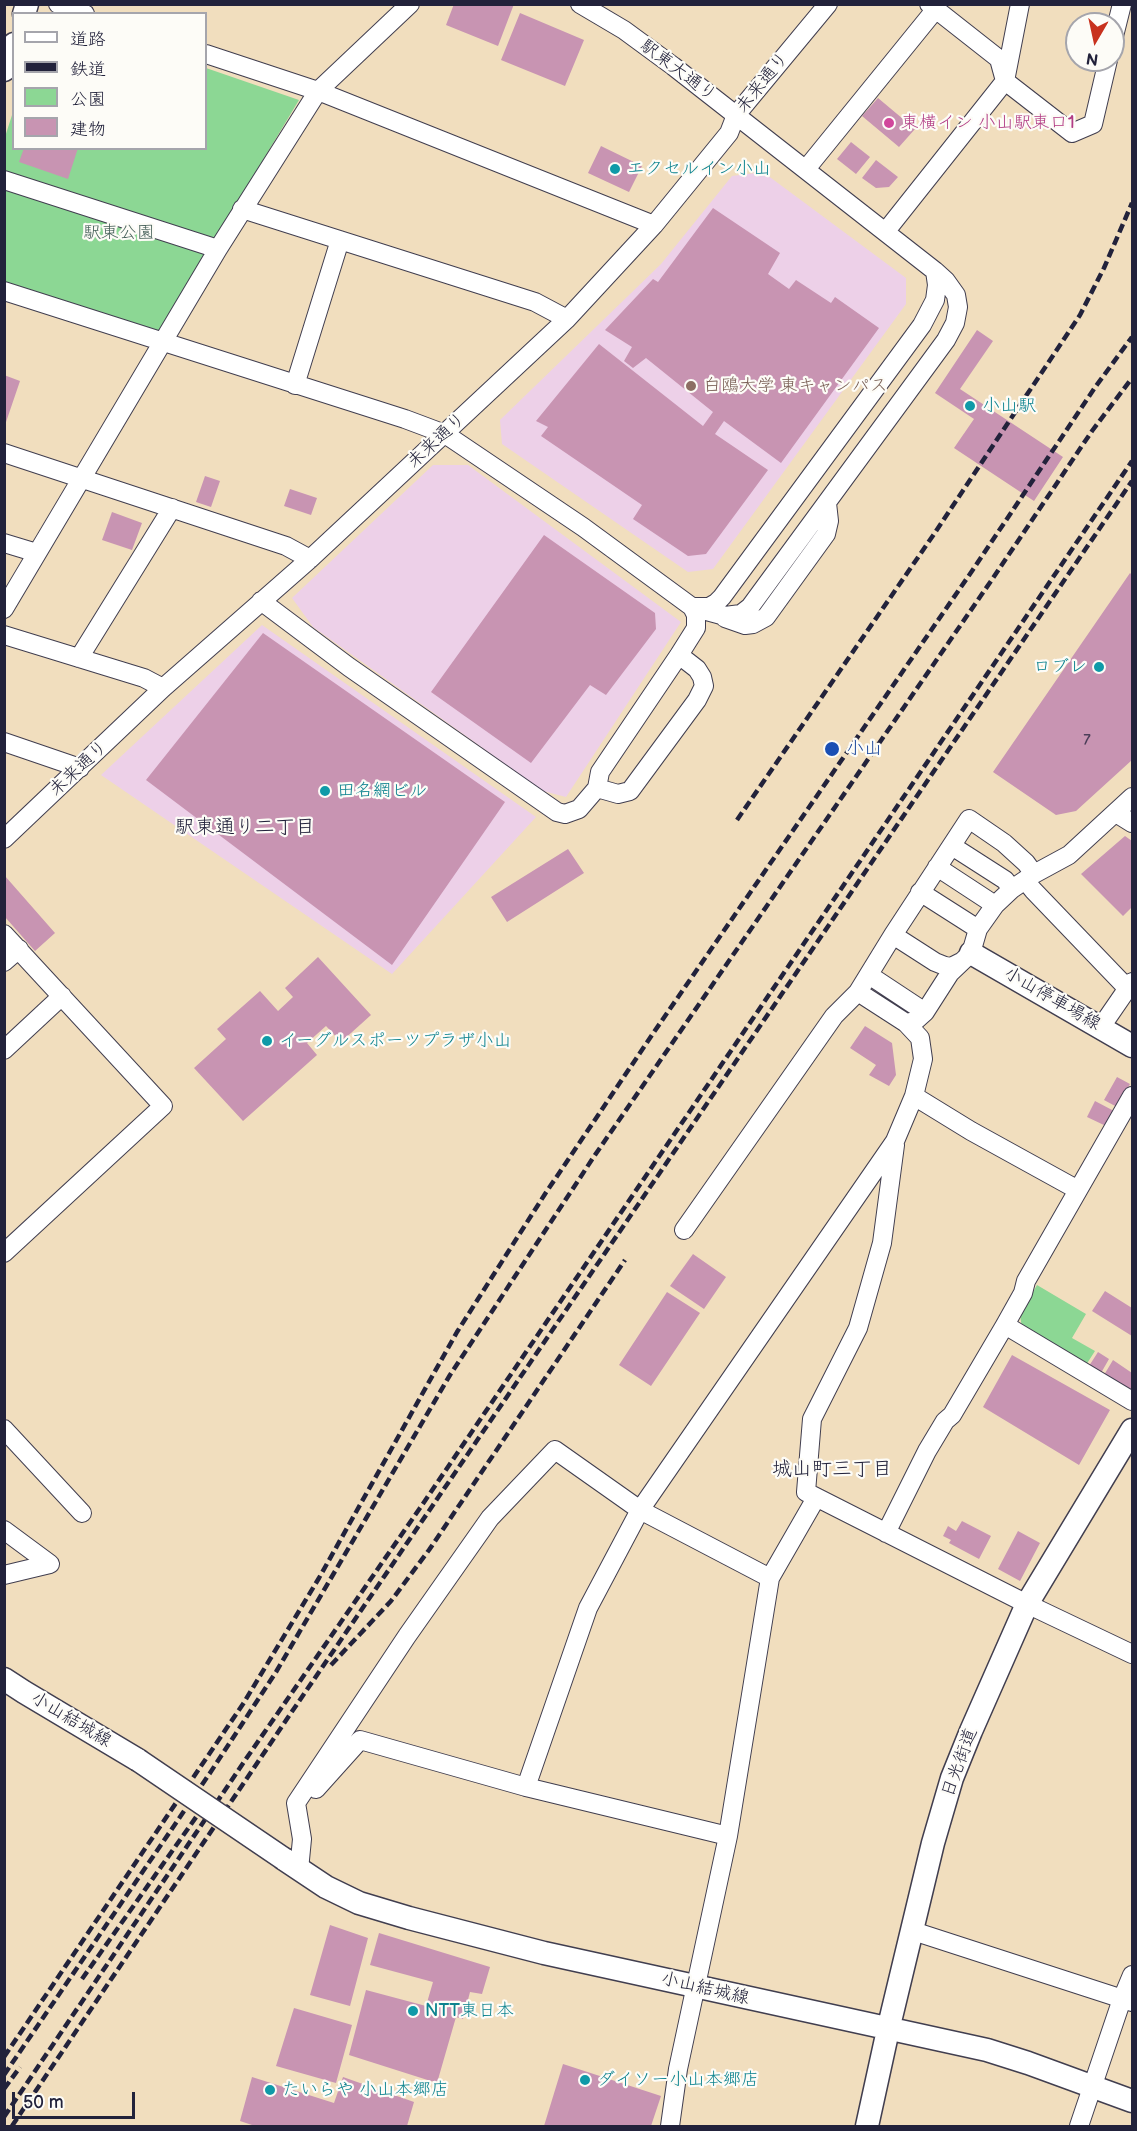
<!DOCTYPE html>
<html>
<head>
<meta charset="utf-8">
<style>
	body { margin:0 }
	#map { position:relative; width:1137px; height:2131px; overflow:hidden; background:#f1debe; font-family:"Balsamiq Sans","Klee One",sans-serif }
	canvas { display:block }
	.frame { position:absolute; inset:0; border:6px solid #22223b; pointer-events:none }
	.legend { position:absolute; left:12px; top:12px; width:195px; height:138px; box-sizing:border-box; background:#fdfcf7; border:2px solid #a5a5ac; margin:0; padding:8px 10px; list-style:none; font-size:18px; color:#22223b }
	.legend li { display:flex; align-items:center; gap:12px; height:30px }
	.legend b { width:30px; border:2px solid #a5a5ac }
	.north { position:absolute; left:1065px; top:12px; width:60px; height:60px; box-sizing:border-box; background:#fdfcf7; border:2px solid #a5a5ac; border-radius:50%; rotate:189deg; font-size:16px; font-weight:700; line-height:24px; text-align:center; color:#22223b }
	.north::after { content:''; display:block; margin:auto; width:21px; height:27px; background:#c8321e; clip-path:polygon(50% 0,100% 100%,50% 72%,0 100%) }
	.scale { position:absolute; left:12px; top:2092px; width:123px; height:27px; box-sizing:border-box; border:3px solid #22223b; border-top:0; padding-left:8px; font-size:18px; line-height:21px; white-space:nowrap; color:#22223b; -webkit-text-stroke:4px #fdfcf7; paint-order:stroke }
</style>
</head>
<body>
<div id="map">
<canvas width="1137" height="2131"></canvas>
<div class="frame"></div>
<ul class="legend">
<li><b style="height:8px;background:#fff"></b>道路</li>
<li><b style="height:8px;background:#22223b"></b>鉄道</li>
<li><b style="height:16px;background:#8cd794"></b>公園</li>
<li><b style="height:16px;background:#c894b2"></b>建物</li>
</ul>
<div class="north">N</div>
<div class="scale">50 m</div>
</div>
<script>
const ctx = document.querySelector('canvas').getContext('2d');
ctx.lineJoin = 'round';
function paint(path, color) { ctx.fillStyle = color; ctx.fill(path, 'evenodd'); }
const toPath = rows => new Path2D(rows.map(r => 'M' + r).join(''));
function trace(path, color, width, dash) { ctx.strokeStyle = color; ctx.lineWidth = width; ctx.lineCap = dash ? 'butt' : 'round'; ctx.setLineDash(dash || []); ctx.stroke(path); }
function label(font, color, halo, rows, align = 'center') {
  ctx.font = font + ' "Balsamiq Sans","Klee One",sans-serif'; ctx.lineWidth = 4.5; ctx.setLineDash([]); ctx.textBaseline = 'middle'; ctx.strokeStyle = halo; ctx.fillStyle = color; for (const [text, x, y, turn = 0] of rows) {
    ctx.save(); ctx.translate(x, y); ctx.rotate((+turn || 0) * Math.PI / 180); ctx.textAlign = isNaN(turn) ? turn : align; if (halo) ctx.strokeText(text, 0, 0); ctx.fillText(text, 0, 0); ctx.restore();
  }
}
paint(toPath([
	[763,172,906,278,906,304,713,569,688,572,502,444,500,420,661,264,732,176],
	[433,465,468,465,681,622,566,797,543,791,313,627,292,598],
	[262,625,536,817,392,974,101,775]
]), '#edd0e8');
paint(toPath([
	[206,68,299,100,158,335,5,288,4,140,13,112,14,148,206,148],
	[1037,1285,1086,1314,1072,1338,1095,1351,1086,1365,1022,1328,1020,1315]
]), '#8cd794');
paint(toPath([
	[454,4,514,4,498,46,446,25],
	[520,13,584,40,565,86,501,60],
	[878,98,915,129,899,147,862,116],
	[851,142,870,157,856,174,837,159],
	[601,146,642,166,629,192,588,173],
	[24,148,35,149,78,148,68,179,19,162],
	[876,160,898,177,889,187,876,188,862,178],
	[713,208,780,253,768,274,789,289,796,280,831,303,835,297,879,328,781,463,724,421,715,434,768,470,706,554,688,556,633,519,642,505,541,436,548,427,536,421,599,344,703,426,713,412,646,358,633,368,624,361,632,347,605,330,653,279,658,282],
	[977,330,993,341,960,389,1063,457,1034,501,954,448,974,419,935,393],
	[4,375,20,381,5,425,4,425],
	[205,476,220,481,211,507,196,502],
	[290,489,317,498,311,515,284,506],
	[112,512,142,523,132,550,102,540],
	[544,535,655,613,656,629,606,695,590,685,531,763,431,692],
	[1130,573,1132,575,1132,760,1076,811,1056,815,993,772],
	[263,633,505,802,392,965,146,780],
	[1125,836,1132,841,1132,907,1123,916,1081,874],
	[568,849,584,873,507,922,491,897],
	[5,876,55,933,35,951,5,917],
	[318,957,371,1015,341,1042,326,1026,307,1043,317,1055,243,1121,194,1068,226,1039,217,1029,260,991,278,1011,293,997,285,988],
	[865,1026,892,1043,896,1075,889,1086,869,1075,876,1065,850,1048],
	[1117,1077,1130,1084,1117,1107,1104,1100],
	[1095,1101,1114,1111,1106,1126,1087,1117],
	[693,1254,726,1277,704,1309,670,1286],
	[1105,1291,1132,1308,1132,1336,1092,1311],
	[667,1292,700,1313,651,1386,619,1365],
	[1098,1352,1109,1359,1101,1373,1089,1366],
	[1012,1355,1110,1410,1079,1465,983,1407],
	[1113,1360,1132,1373,1131,1391,1104,1375],
	[962,1521,991,1536,979,1559,949,1543,951,1540,943,1536,948,1526,956,1531],
	[1018,1531,1040,1543,1020,1581,998,1569],
	[330,1925,368,1938,350,2006,310,1995],
	[379,1933,490,1967,482,1994,470,1992,463,2019,456,2017,437,2083,349,2055,366,1990,426,2006,433,1982,370,1965],
	[294,2008,352,2025,336,2083,276,2066],
	[563,2064,661,2096,651,2126,544,2126],
	[252,2077,334,2103,343,2077,414,2102,407,2126,255,2126,240,2121]
]), '#c894b2');
const minor = toPath([
	[58,4,85,14],
	[580,4,624,30,673,66,935,271,937,285,935,300,922,325,722,597,716,603,709,607,694,607],
	[929,4,999,59,1005,81,1072,133,1093,124,1108,60],
	[1113,40,1122,4],
	[206,54,318,91,654,225],
	[806,169,935,10],
	[4,180,218,249],
	[242,209,535,302,567,319],
	[886,231,1005,81,1020,4],
	[4,291,405,419,445,434,583,527,692,607,725,616,741,614,750,607,946,340,955,323,958,307,956,295,946,281,935,271],
	[295,385,340,240],
	[4,453,286,546,310,559],
	[4,543,37,553],
	[261,601,349,667,557,812,565,814,579,809,597,788,600,772,679,655,696,628,696,615,692,607],
	[4,609,218,249,318,91,410,4],
	[725,618,745,625,753,624,766,617,826,534,829,521,827,503],
	[4,635,144,678,163,688],
	[79,658,172,508],
	[4,742,80,768],
	[597,788,618,794,630,791,697,700,704,686,702,677,697,669,679,655],
	[1116,813,1132,823],
	[4,839,163,688,310,559,567,319,654,225,729,133,736,115,828,4],
	[952,846,1005,880,1012,889],
	[937,867,995,905],
	[1025,880,1033,890,1128,989],
	[920,892,978,929],
	[4,934,163,1106,4,1253],
	[893,935,858,992,906,1023,915,1021,925,1012,950,973,971,953,978,929,995,905,1012,889,1034,874,1069,855,1132,797],
	[4,962,19,949],
	[961,962,951,967,945,966,935,962,893,935,969,819,1004,843,1026,863,1034,874],
	[869,975,925,1012],
	[1101,1027,1132,982],
	[4,1050,62,996],
	[914,1096,971,1131,1078,1190],
	[895,1145,882,1243,858,1328,812,1419,806,1492,1027,1604,1132,1654],
	[684,1230,834,1016,858,992],
	[1005,1325,1132,1401],
	[4,1429,82,1513],
	[4,1530,50,1564,4,1575],
	[886,1533,927,1451,945,1421,952,1415,1005,1325,1023,1293,1026,1281,1132,1096],
	[526,1787,588,1608,640,1510,895,1141,914,1096,923,1059,920,1038,906,1023],
	[316,1789,360,1740,526,1787,728,1836],
	[299,1870,302,1839,296,1803,407,1636,490,1518,555,1450,640,1510,770,1578],
	[913,1931,1132,2002],
	[670,2126,678,2069,728,1836,770,1578,816,1498],
	[1079,2126,1122,1999,1132,1975]
]);
const major = toPath([
	[24,14,27,4],
	[4,70,14,44],
	[971,953,1132,1046],
	[4,1679,24,1692,138,1760],
	[284,1859,326,1887,359,1903,409,1918,544,1953,987,2050,1028,2063,1132,2101],
	[867,2126,888,2030,933,1843,952,1778,971,1731,1027,1604,1132,1430]
]);
trace(minor, '#413e4f', 20);
trace(major, '#413e4f', 25);
trace(minor, '#fff', 18);
trace(major, '#fff', 22);
trace(toPath([
	[737,820,932,537,1080,315,1104,268,1132,203],
	[331,1665,391,1601,429,1550,625,1260],
	[82,1979,206,1803],
	[4,2057,243,1704,319,1578,457,1332,545,1194,654,1032,972,571,1096,386,1132,337],
	[4,2075,210,1773,276,1672,450,1375,595,1155,991,581,1092,431,1132,378],
	[4,2089,20,2067],
	[4,2117,248,1756,420,1508,1132,461],
	[12,2126,291,1713,1132,481]
]), '#22223b', 4.5, [9, 4.5]);
const majorBridge = toPath([
	[138,1760,284,1859]
]);
trace(majorBridge, '#413e4f', 25, []);
trace(majorBridge, '#fff', 22);
for (const [x, y, r, color] of [
	[889,123,6,"#d1479c"],
	[615,169,6,"#0f9aa8"],
	[691,386,6,"#8d6e63"],
	[970,406,6,"#0f9aa8"],
	[1099,667,6,"#0f9aa8"],
	[832,749,8,"#1a4fb4"],
	[325,791,6,"#0f9aa8"],
	[267,1041,6,"#0f9aa8"],
	[413,2011,6,"#0f9aa8"],
	[585,2080,6,"#0f9aa8"],
	[270,2090,6,"#0f9aa8"]
]) { const dot = new Path2D(); dot.arc(x, y, r, 0, 2 * Math.PI); ctx.fillStyle = color; ctx.fill(dot); trace(dot, '#fdfcf7', 2); }
label('15px', '#4c3e59', null, [
	["7",1087,741]
]);
label('18px', '#22223b', '#fdfcf7', [
	["駅東大通り",678,71,37],
	["未来通り",763,83,-51],
	["未来通り",437,441,-43],
	["未来通り",79,769,-43],
	["小山停車場線",1052,999,30],
	["小山結城線",71,1720,31],
	["日光街道",960,1763,-70],
	["小山結城線",705,1989,13]
]);
label('18px', '#b23c85', '#fdfcf7', [
	["東横イン 小山駅東口1",901,123]
], 'left');
label('18px', '#0d838f', '#fdfcf7', [
	["エクセルイン小山",627,169],
	["小山駅",982,406],
	["ロブレ",1087,667,"right"],
	["田名網ビル",337,791],
	["イーグルスポーツプラザ小山",279,1041],
	["NTT東日本",425,2011],
	["ダイソー小山本郷店",597,2080],
	["たいらや 小山本郷店",282,2090]
], 'left');
label('18px', '#47615a', '#fdfcf7', [
	["駅東公園",119,233]
]);
label('18px', '#785e54', '#fdfcf7', [
	["白鴎大学 東キャンパス",703,386]
], 'left');
label('18px', '#164399', '#fdfcf7', [
	["小山",846,749]
], 'left');
label('20px', '#22223b', '#fdfcf7', [
	["駅東通り二丁目",245,828],
	["城山町三丁目",832,1470]
]);
</script>
</body>
</html>
